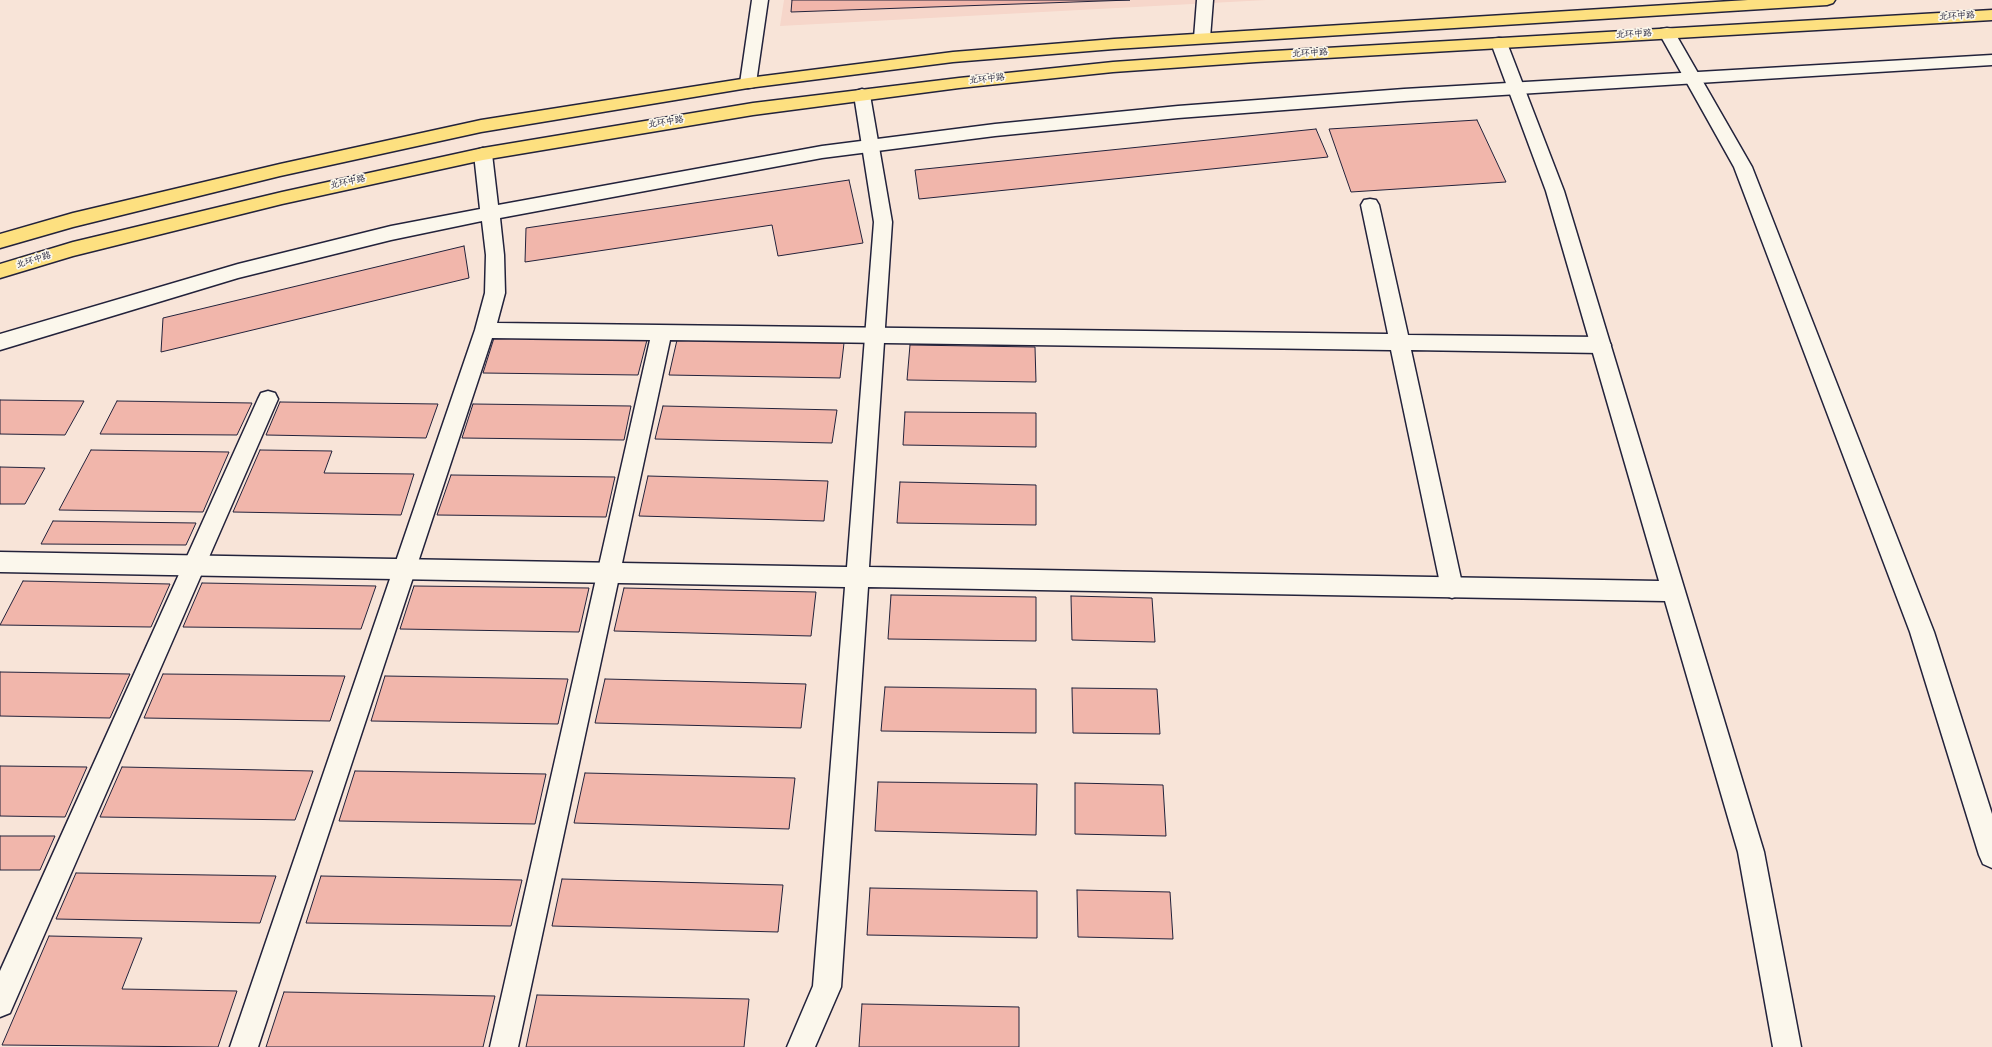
<!DOCTYPE html>
<html>
<head>
<meta charset="utf-8">
<style>
	body { margin:0 }
	canvas { display:block; background:#f8e4d8 }
</style>
</head>
<body>
<canvas width="1992" height="1047"></canvas>
<script>
const ctx = document.querySelector('canvas').getContext('2d');
ctx.lineJoin = 'round';
function paint(path, color) { ctx.fillStyle = color; ctx.fill(path, 'evenodd'); }
const toPath = rows => new Path2D(rows.map(r => 'M' + r).join(''));
function trace(path, color, width, dash) { ctx.strokeStyle = color; ctx.lineWidth = width; ctx.lineCap = dash ? 'butt' : 'round'; ctx.setLineDash(dash || []); ctx.stroke(path); }
function label(font, color, halo, rows, align = 'center') {
  ctx.font = font + ' Kalam,"LXGW WenKai TC",sans-serif'; ctx.lineWidth = 3.5; ctx.setLineDash([]); ctx.textBaseline = 'middle'; ctx.strokeStyle = halo; ctx.fillStyle = color; for (const [text, x, y, turn = 0] of rows) {
    ctx.save(); ctx.translate(x, y); ctx.rotate((+turn || 0) * Math.PI / 180); ctx.textAlign = isNaN(turn) ? turn : align; if (halo) ctx.strokeText(text, 0, 0); ctx.fillText(text, 0, 0); ctx.restore();
  }
}
paint(toPath([
	[784,0,1267,0,780,26]
]), '#f6d6ca');
const building = toPath([
	[792,0,1130,0,791,12,792,0],
	[1477,120,1506,182,1351,192,1329,129,1477,120],
	[1316,129,1328,157,919,199,915,170,1316,129],
	[849,180,863,243,778,256,772,225,525,262,526,228,849,180],
	[464,246,469,278,161,352,163,318,464,246],
	[494,338,647,340,638,375,483,373,494,338],
	[677,340,844,343,840,378,669,375,677,340],
	[910,345,1035,347,1036,382,907,380,910,345],
	[0,400,84,401,65,435,0,434,0,400],
	[117,401,252,403,237,435,100,434,117,401],
	[280,402,438,404,426,438,266,435,280,402],
	[473,404,631,406,624,440,462,438,473,404],
	[663,406,837,410,832,443,655,439,663,406],
	[905,412,1036,413,1036,447,903,445,905,412],
	[91,450,229,452,203,512,59,510,91,450],
	[260,450,332,451,324,473,414,474,401,515,233,512,260,450],
	[0,467,45,468,25,504,0,504,0,467],
	[451,475,615,477,606,517,437,515,451,475],
	[648,476,828,481,824,521,639,516,648,476],
	[900,482,1036,485,1036,525,897,523,900,482],
	[53,521,196,523,186,545,41,544,53,521],
	[23,581,170,584,151,627,0,625,23,581],
	[202,583,376,586,361,629,183,627,202,583],
	[414,586,589,588,579,632,400,629,414,586],
	[624,588,816,592,811,636,614,631,624,588],
	[891,595,1036,597,1036,641,888,639,891,595],
	[1071,596,1152,598,1155,642,1072,640,1071,596],
	[0,672,130,674,110,718,0,716,0,672],
	[163,674,345,676,330,721,144,718,163,674],
	[385,676,568,679,558,724,371,721,385,676],
	[605,679,806,684,801,728,595,723,605,679],
	[885,687,1036,689,1036,733,881,731,885,687],
	[1072,688,1157,689,1160,734,1073,733,1072,688],
	[0,766,87,767,65,817,0,816,0,766],
	[122,767,313,771,295,820,100,817,122,767],
	[355,771,546,774,535,824,339,821,355,771],
	[585,773,795,778,789,829,574,823,585,773],
	[878,782,1037,784,1036,835,875,831,878,782],
	[1075,783,1163,785,1166,836,1075,834,1075,783],
	[0,836,55,836,40,870,0,870,0,836],
	[76,873,276,876,260,923,56,919,76,873],
	[321,876,522,880,511,926,306,923,321,876],
	[562,879,783,885,778,932,552,926,562,879],
	[870,888,1037,891,1037,938,867,935,870,888],
	[1077,890,1170,892,1173,939,1078,937,1077,890],
	[49,936,142,938,122,989,237,991,218,1047,2,1045,49,936],
	[284,992,495,996,483,1047,266,1047,284,992],
	[537,995,749,999,744,1047,526,1047,537,995],
	[862,1004,1019,1007,1019,1047,859,1047,862,1004]
]);
paint(building, '#f1b6ab');
trace(building, '#22223b', 1);
const lane = toPath([
	[1197,0,1213,0,1210,38,1208,42,1202,43,1196,42,1194,38,1197,0],
	[1992,55,1992,65,1404,101,1178,118,995,136,822,158,500,218,504,255,505,293,497,323,1388,334,1361,205,1364,200,1370,199,1376,200,1379,205,1408,335,1601,337,1608,340,1611,345,1608,350,1601,353,1411,350,1463,588,1460,595,1452,598,1444,595,1441,588,1391,350,670,340,518,1047,490,1047,650,340,492,338,258,1047,230,1047,475,330,485,293,486,255,482,221,391,240,238,278,0,350,0,334,238,264,391,226,480,209,474,154,477,150,483,148,489,150,492,154,498,205,822,146,995,124,1178,106,1404,89,1992,55],
	[268,391,275,393,278,399,10,1013,0,1017,0,971,258,399,261,393,268,391]
]);
const street = toPath([
	[752,0,768,0,756,83,754,87,748,88,742,87,740,83,752,0],
	[1667,28,1673,29,1675,33,1752,167,1934,632,1992,814,1992,868,1983,864,1979,855,1910,632,1734,167,1659,33,1661,29,1667,28],
	[1499,38,1505,39,1507,43,1564,191,1764,852,1801,1047,1773,1047,1738,852,1665,601,868,587,841,987,815,1047,787,1047,813,986,845,587,0,572,0,552,847,567,874,222,854,95,856,91,862,89,868,91,870,95,892,222,869,567,1659,581,1546,191,1491,43,1493,39,1499,38]
]);
const primary = toPath([
	[1748,0,1835,0,1833,3,1827,5,1114,49,953,62,748,88,481,132,280,176,73,227,0,248,0,234,73,213,280,164,481,120,748,78,953,52,1114,39,1748,0],
	[1992,10,1992,20,1256,62,1113,72,959,88,753,115,483,160,282,204,73,256,0,278,0,264,73,242,282,192,483,148,753,103,959,78,1113,62,1256,52,1992,10]
]);
trace(lane, '#22223b', 3);
trace(street, '#22223b', 3);
trace(primary, '#22223b', 3);
paint(lane, '#fbf7ec');
paint(street, '#fbf7ec');
paint(primary, '#fde080');
label('9px', '#22223b', '#fbf7ec', [
	["北环中路",1957,17,-3],
	["北环中路",1634,35,-3],
	["北环中路",1310,54,-3],
	["北环中路",987,80,-6],
	["北环中路",666,123,-9],
	["北环中路",348,183,-12],
	["北环中路",34,261,-17]
]);
</script>
</body>
</html>
